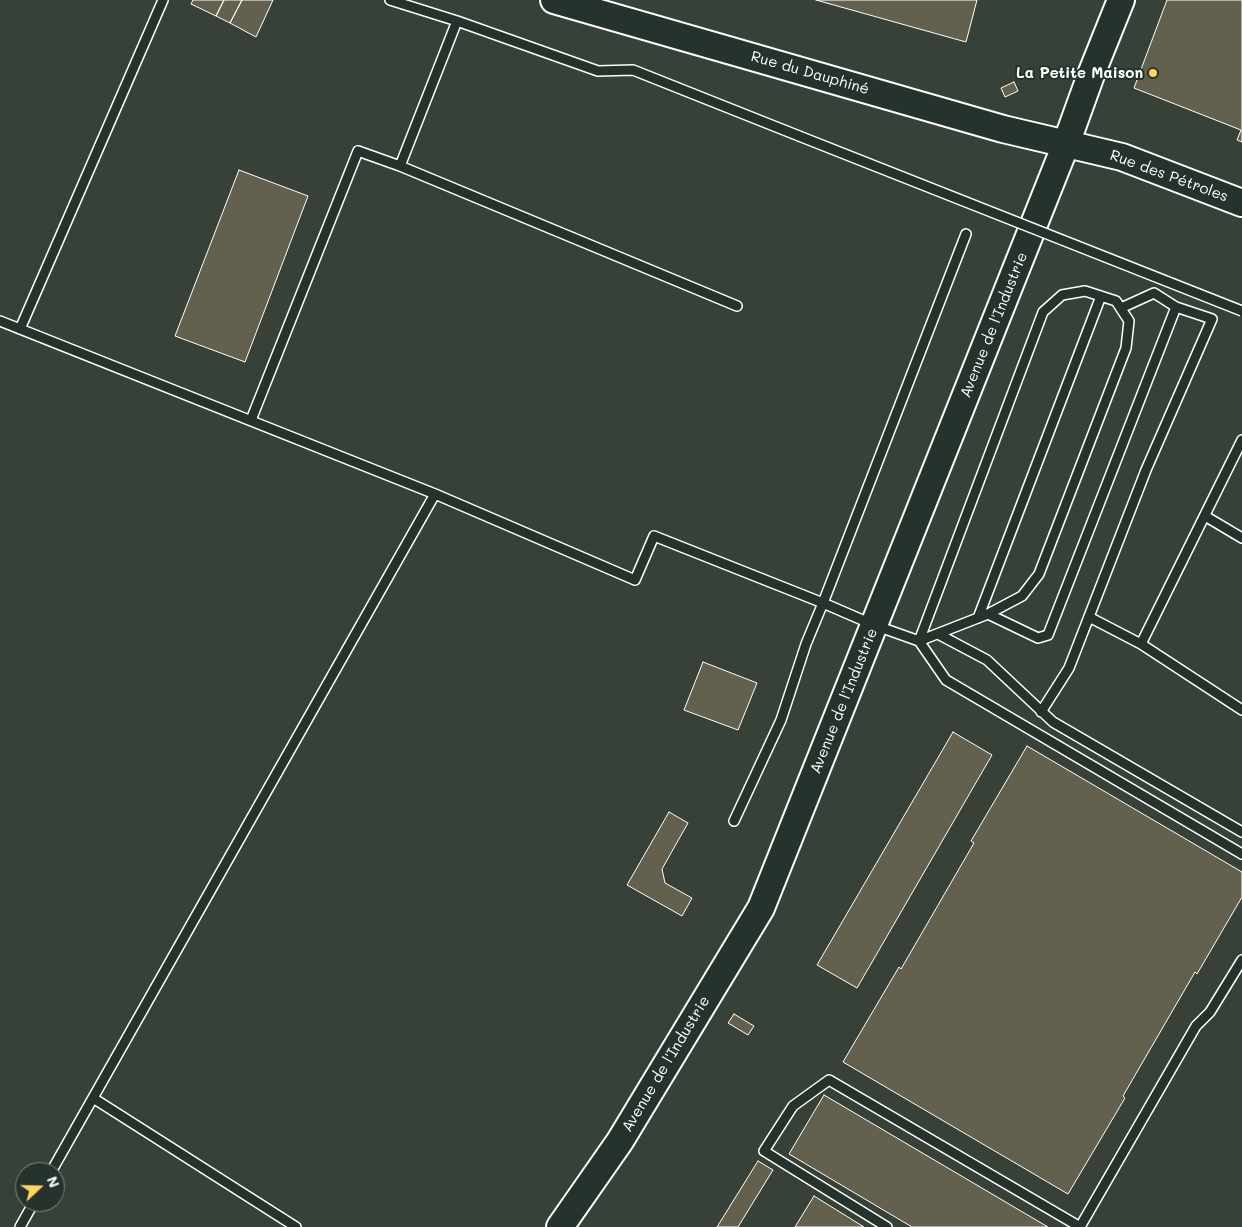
<!DOCTYPE html>
<html>
<head>
<meta charset="utf-8">
<style>
	body { margin:0 }
	#map { position:relative; width:1242px; height:1227px; overflow:hidden; background:#26332d; font-family:Mali,sans-serif }
	canvas { display:block }
	.north { position:absolute; left:15px; top:1162px; width:50px; height:50px; box-sizing:border-box; background:#26332d; border:1px solid #7d8581; border-radius:50%; rotate:69deg; font-size:14px; font-weight:700; line-height:20px; text-align:center; color:#fff }
	.north::after { content:''; display:block; margin:auto; width:18px; height:22px; background:#ffd166; clip-path:polygon(50% 0,100% 100%,50% 72%,0 100%) }
</style>
</head>
<body>
<div id="map">
<canvas width="1242" height="1227"></canvas>
<div class="north">N</div>
</div>
<script>
const ctx = document.querySelector('canvas').getContext('2d');
ctx.lineJoin = 'round';
function paint(path, color) { ctx.fillStyle = color; ctx.fill(path, 'evenodd'); }
const toPath = rows => new Path2D(rows.map(r => 'M' + r).join(''));
function trace(path, color, width, dash) { ctx.strokeStyle = color; ctx.lineWidth = width; ctx.lineCap = dash ? 'butt' : 'round'; ctx.setLineDash(dash || []); ctx.stroke(path); }
function label(font, color, halo, rows, align = 'center') {
  ctx.font = font + ' Mali,sans-serif'; ctx.lineWidth = 4; ctx.setLineDash([]); ctx.textBaseline = 'middle'; ctx.strokeStyle = halo; ctx.fillStyle = color; for (const [text, x, y, turn = 0] of rows) {
    ctx.save(); ctx.translate(x, y); ctx.rotate((+turn || 0) * Math.PI / 180); ctx.textAlign = isNaN(turn) ? turn : align; if (halo) ctx.strokeText(text, 0, 0); ctx.fillText(text, 0, 0); ctx.restore();
  }
}
paint(toPath([
	[0,0,1242,0,1242,1227,0,1227],
	[25,1172,55,1172,55,1202,25,1202]
]), '#384137');
const building = toPath([
	[193,0,224,0,216,16,191,4,193,0],
	[224,0,242,0,230,23,216,16,224,0],
	[242,0,273,0,256,37,230,23,242,0],
	[816,0,977,0,966,42,816,0],
	[1167,0,1242,0,1242,142,1237,140,1241,130,1134,88,1167,0],
	[1014,82,1018,91,1005,97,1001,88,1014,82],
	[239,170,308,196,245,362,175,336,239,170],
	[703,662,757,683,738,730,684,710,703,662],
	[953,732,992,755,857,988,817,965,953,732],
	[1027,746,1242,872,1242,897,1197,974,1195,972,1123,1096,1125,1098,1068,1194,843,1062,899,967,901,969,974,843,971,841,1027,746],
	[669,812,688,823,662,869,665,883,692,898,682,916,627,885,669,812],
	[734,1014,754,1026,748,1035,728,1023,734,1014],
	[824,1095,1048,1227,912,1227,789,1154,824,1095],
	[758,1161,773,1170,738,1227,717,1227,758,1161],
	[814,1196,864,1227,795,1227,814,1196]
]);
paint(building, '#63614d');
trace(building, '#fff', 1);
const lane = toPath([
	[457,21,598,71,633,70,799,136],
	[400,166,737,306],
	[966,234,823,603,874,625,919,641,988,614,1022,596,1039,574,1126,348,1129,321,1116,301,1085,291,1062,295,1043,312,919,641,946,680,1242,854],
	[0,321,435,494,635,580,654,536,823,603,806,644,781,720,734,821],
	[20,329,163,0],
	[251,420,358,151,400,166,457,21,390,0],
	[1242,440,1141,644,1242,710],
	[1205,516,1242,538],
	[988,614,1038,638,1048,635,1176,307,1154,293,1121,308],
	[1089,617,1141,644],
	[978,618,1101,296],
	[938,634,987,660,1053,722,1242,832],
	[1041,712,1069,668,1146,470,1212,319,1176,307],
	[93,1098,296,1227],
	[51,1172,435,494],
	[20,1227,34,1202],
	[887,1227,764,1151,793,1106,829,1080,1080,1227],
	[1080,1227,1196,1026,1210,1012,1242,960]
]);
const secondary = toPath([
	[554,0,1003,129,1122,157,1242,203],
	[560,1227,620,1141,761,908,1066,144,1092,72,1121,0]
]);
trace(lane, '#fff', 12);
trace(secondary, '#fff', 30);
trace(lane, '#26332d', 9);
trace(secondary, '#26332d', 26);
const laneBridge = toPath([
	[799,136,1242,311]
]);
trace(laneBridge, '#fff', 12, []);
trace(laneBridge, '#26332d', 9);
for (const [x, y, r, color] of [
	[1153,73,5,"#ffd166"]
]) { const dot = new Path2D(); dot.arc(x, y, r, 0, 2 * Math.PI); ctx.fillStyle = color; ctx.fill(dot); trace(dot, '#26332d', 2); }
label('15px', '#fff', '#26332d', [
	["Rue du Dauphiné",810,73,16],
	["Rue des Pétroles",1169,176,20],
	["Avenue de l'Industrie",994,325,-68],
	["Avenue de l'Industrie",844,701,-68],
	["Avenue de l'Industrie",666,1064,-59]
]);
label('bold 15px', '#fff', '#26332d', [
	["La Petite Maison",1143,73]
], 'right');
</script>
</body>
</html>
